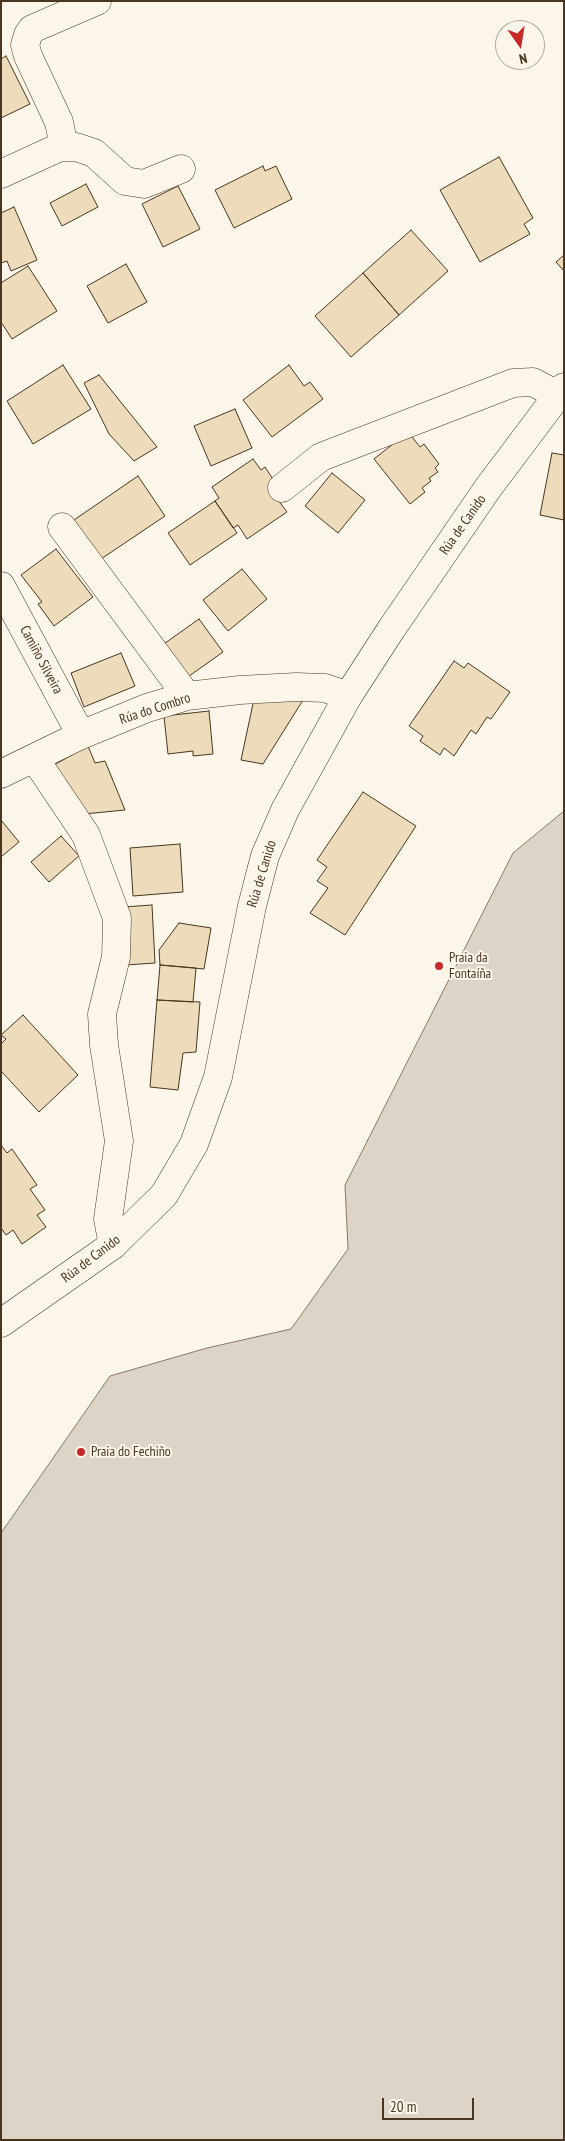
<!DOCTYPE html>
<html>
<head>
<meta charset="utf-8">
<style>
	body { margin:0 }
	#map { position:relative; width:565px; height:2141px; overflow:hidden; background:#fbf6e9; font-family:"PT Sans Narrow",sans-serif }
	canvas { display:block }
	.frame { position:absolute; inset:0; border:2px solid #4a3520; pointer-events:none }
	.north { position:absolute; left:495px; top:20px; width:50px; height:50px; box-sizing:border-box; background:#fbf6e9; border:1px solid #b4a999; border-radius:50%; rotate:167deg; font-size:14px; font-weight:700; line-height:20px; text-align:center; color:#4a3520 }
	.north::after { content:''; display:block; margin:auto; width:18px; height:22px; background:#c62828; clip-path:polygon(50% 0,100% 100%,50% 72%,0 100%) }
	.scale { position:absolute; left:382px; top:2098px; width:92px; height:22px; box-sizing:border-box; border:2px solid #4a3520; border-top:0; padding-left:6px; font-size:15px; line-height:18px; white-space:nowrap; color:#4a3520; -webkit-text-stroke:4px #fbf6e9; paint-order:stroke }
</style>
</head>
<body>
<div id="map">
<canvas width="565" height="2141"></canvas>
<div class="frame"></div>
<div class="north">N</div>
<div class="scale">20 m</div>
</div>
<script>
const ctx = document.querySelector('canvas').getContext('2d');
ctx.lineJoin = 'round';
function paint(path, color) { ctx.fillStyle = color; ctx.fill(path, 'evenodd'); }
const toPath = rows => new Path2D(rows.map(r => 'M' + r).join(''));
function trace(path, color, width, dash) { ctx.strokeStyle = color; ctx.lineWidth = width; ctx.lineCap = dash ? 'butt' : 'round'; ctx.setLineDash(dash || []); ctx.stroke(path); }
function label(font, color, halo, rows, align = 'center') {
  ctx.font = font + ' "PT Sans Narrow",sans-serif'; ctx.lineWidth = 4; ctx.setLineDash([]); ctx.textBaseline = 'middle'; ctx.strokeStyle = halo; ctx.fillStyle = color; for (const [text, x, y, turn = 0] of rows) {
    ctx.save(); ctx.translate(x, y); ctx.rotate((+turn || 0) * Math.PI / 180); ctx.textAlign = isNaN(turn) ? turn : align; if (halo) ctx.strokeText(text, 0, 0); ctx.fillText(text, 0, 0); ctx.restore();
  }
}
const water = toPath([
	[564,811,564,2140,1,2140,1,1533,110,1376,207,1348,291,1329,348,1249,345,1185,513,853,564,811]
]);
paint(water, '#dcd4c6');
trace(water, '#887966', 1);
const building = toPath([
	[6,56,30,104,1,118,1,59,6,56],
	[499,157,533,218,524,224,530,234,480,262,440,190,499,157],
	[263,166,265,171,276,166,292,199,234,228,215,190,263,166],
	[86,184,98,207,62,226,50,203,86,184],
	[178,186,200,229,163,247,142,204,178,186],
	[14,207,37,260,11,271,7,261,1,263,1,213,14,207],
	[411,230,448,271,399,315,363,273,411,230],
	[564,255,564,271,556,262,564,255],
	[126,264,147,302,108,323,87,286,126,264],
	[28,266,57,311,12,339,1,322,1,283,28,266],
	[363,273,399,315,351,357,315,316,363,273],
	[63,365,91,409,33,444,7,401,63,365],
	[289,365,304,386,310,382,323,399,272,437,243,400,289,365],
	[99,375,157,447,134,461,109,434,84,383,99,375],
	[235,409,252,448,211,466,194,426,235,409],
	[408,432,420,447,424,444,439,464,435,468,438,472,429,478,431,481,422,488,425,492,410,504,374,459,408,432],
	[552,453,564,455,564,520,540,515,552,453],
	[253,459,261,470,265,467,284,496,278,500,287,512,247,539,238,525,233,528,215,501,219,498,212,487,253,459],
	[332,473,365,500,338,533,305,506,332,473],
	[138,476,165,516,101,559,74,520,138,476],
	[215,501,237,533,190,565,168,533,215,501],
	[56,549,93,597,54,626,38,604,42,602,21,575,56,549],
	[242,569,267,599,228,631,203,600,242,569],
	[199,619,223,652,185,679,161,646,199,619],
	[121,653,135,686,84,707,71,673,121,653],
	[454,661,464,668,468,663,510,692,491,719,487,717,476,734,471,730,454,756,444,748,440,755,420,741,423,736,409,726,454,661],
	[254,699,303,700,263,764,241,760,254,699],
	[209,711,213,754,193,756,193,751,168,754,164,716,209,711],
	[88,746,95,763,105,761,125,810,84,814,54,765,88,746],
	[363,792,416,826,345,935,310,913,328,888,317,881,327,867,317,860,363,792],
	[1,820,19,842,1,857,1,820],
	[61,836,79,856,49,882,31,862,61,836],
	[180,844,183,892,133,896,130,848,180,844],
	[152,905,155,963,126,965,123,907,152,905],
	[179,923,211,928,204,969,160,965,159,950,179,923],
	[160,965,196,968,193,1002,157,1000,160,965],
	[157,1000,200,1002,196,1052,183,1053,178,1090,150,1087,157,1000],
	[23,1015,78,1075,39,1112,1,1071,1,1044,6,1039,1,1035,23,1015],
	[1,1145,7,1153,12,1149,37,1185,30,1189,45,1210,37,1215,46,1227,22,1244,13,1230,6,1235,1,1228,1,1145]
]);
paint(building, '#ecdcbc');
trace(building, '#4a3520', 1);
const minor = toPath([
	[60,147,62,137,59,122,28,56,25,45,28,35,32,29,97,1],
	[1,174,60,147,76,147,94,153,125,181,144,184,181,169],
	[282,488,321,457,513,383,533,382,557,395],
	[62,527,187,696],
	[1,586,81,735],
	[35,759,86,835,117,918,116,957,102,1014,104,1045,119,1141,108,1219,113,1245],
	[1,774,81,735,147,708,187,696,240,690,296,687,325,688,348,696]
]);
const secondary = toPath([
	[1,1323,113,1245,164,1195,194,1144,218,1077,252,906,265,856,285,810,348,696,392,628,488,488,564,387]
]);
trace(minor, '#4a3520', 29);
trace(secondary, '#4a3520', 29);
trace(minor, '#fbf6e9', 28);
trace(secondary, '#fbf6e9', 28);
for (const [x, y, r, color] of [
	[439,966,5,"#c62828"],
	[81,1452,5,"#c62828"]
]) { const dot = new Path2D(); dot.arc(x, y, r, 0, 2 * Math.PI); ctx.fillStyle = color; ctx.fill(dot); trace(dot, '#fbf6e9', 2); }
label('14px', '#4a3520', '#fbf6e9', [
	["Rúa de Canido",463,525,-55],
	["Camiño Silveira",41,660,62],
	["Rúa do Combro",155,709,-18],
	["Rúa de Canido",262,874,-73],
	["Rúa de Canido",91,1259,-37]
]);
label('14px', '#4a3520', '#fbf6e9', [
	["Praia da",449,958],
	["Fontaíña",449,974],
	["Praia do Fechiño",91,1452]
], 'left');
</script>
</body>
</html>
